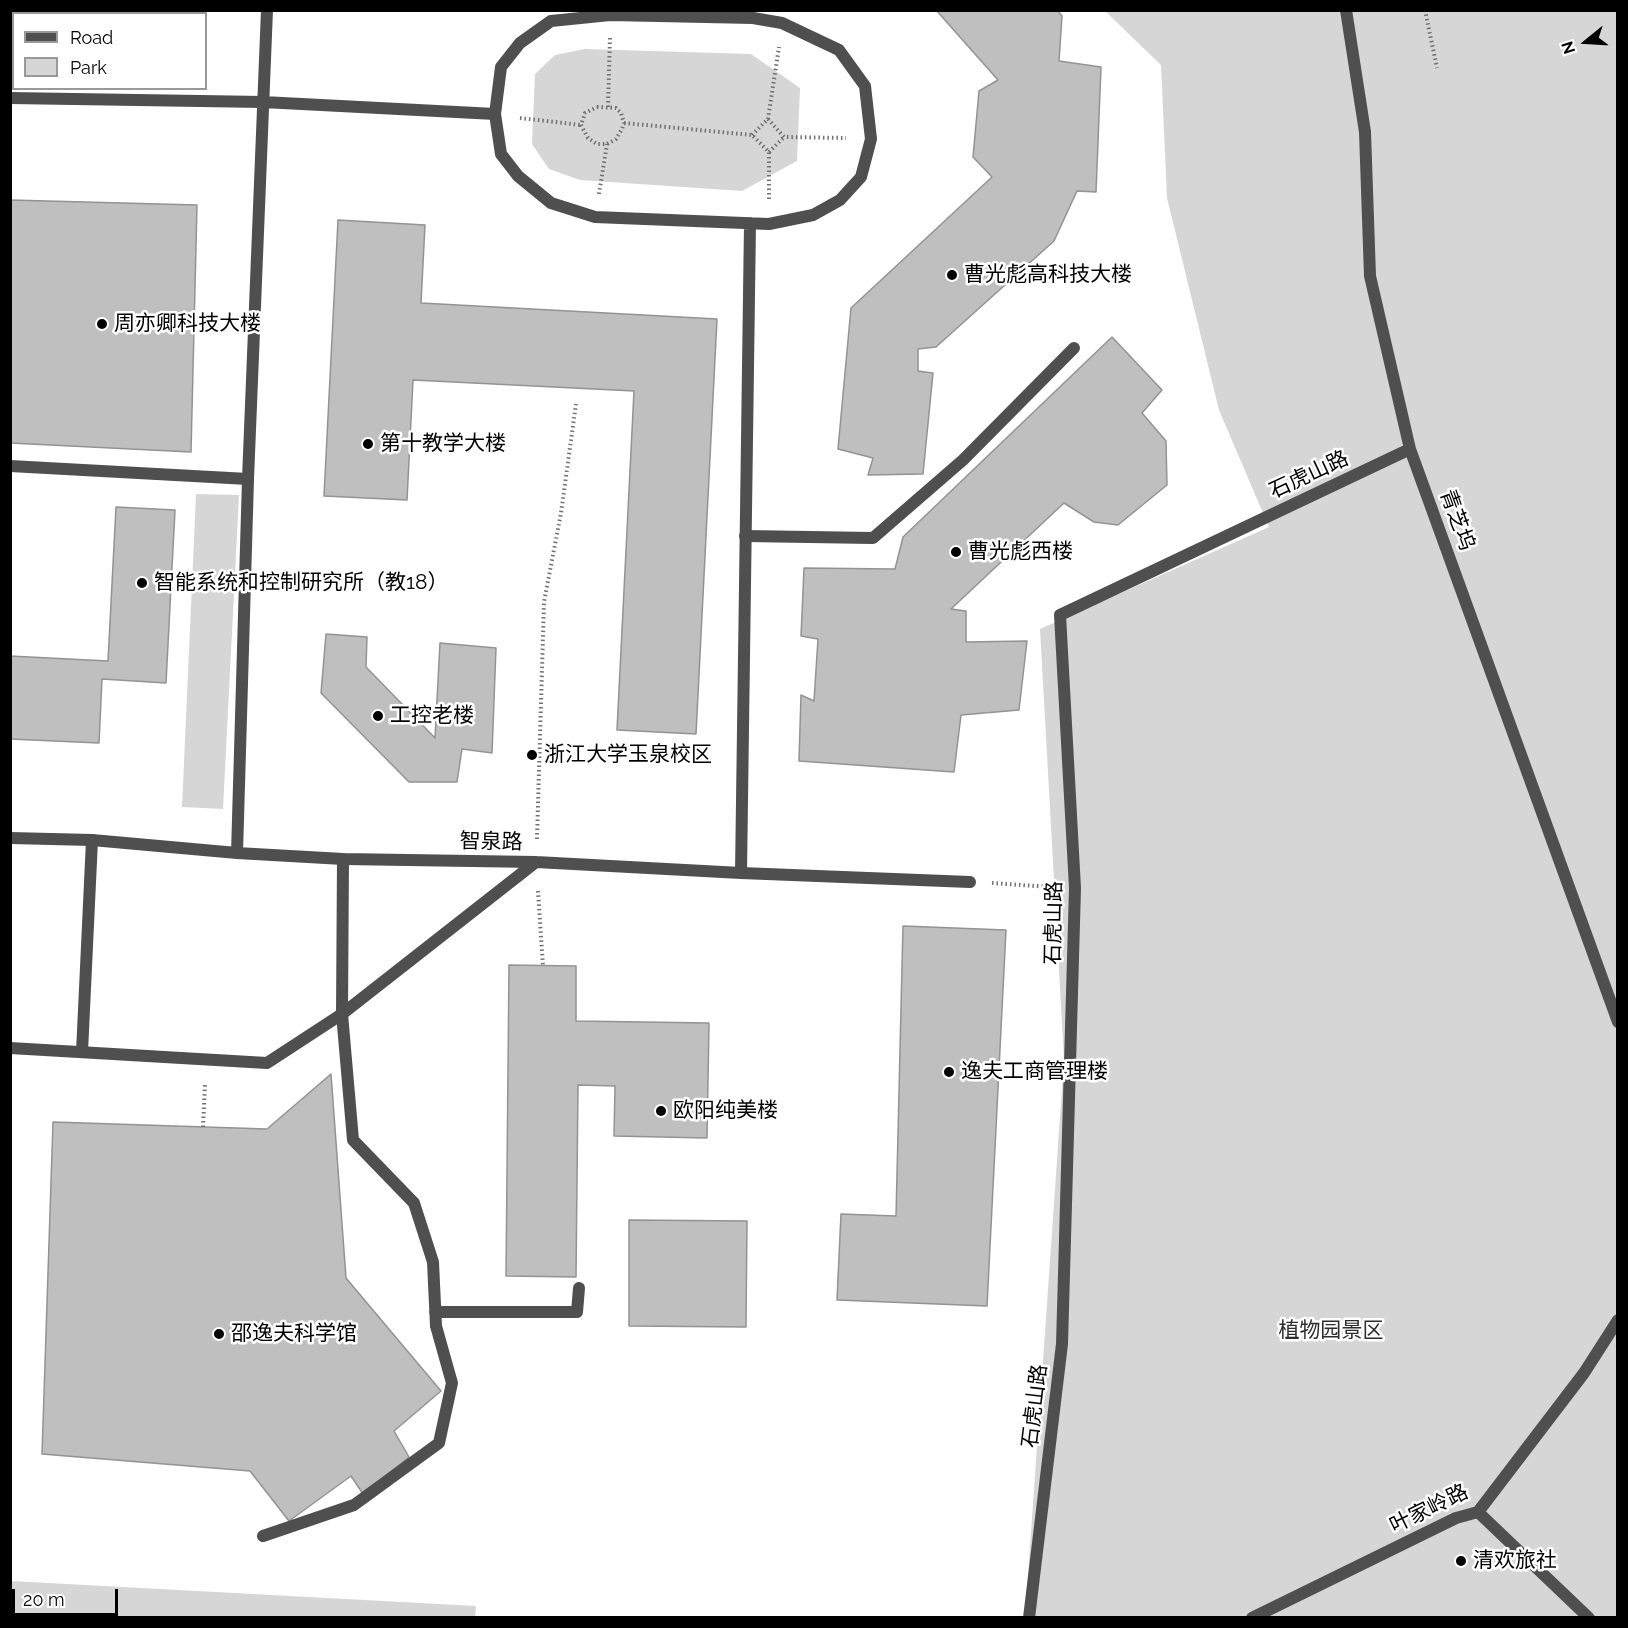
<!DOCTYPE html>
<html>
<head>
<meta charset="utf-8">
<style>
	body { margin:0 }
	#map { position:relative; width:1628px; height:1628px; overflow:hidden; background:#fff; font-family:Raleway,sans-serif }
	canvas { display:block }
	.frame { position:absolute; inset:0; border:12px solid #000; pointer-events:none }
	.legend { position:absolute; left:12px; top:12px; width:195px; height:78px; box-sizing:border-box; background:#fff; border:2px solid #999; margin:0; padding:8px 10px; list-style:none; font-size:18px; color:#000 }
	.legend li { display:flex; align-items:center; gap:12px; height:30px }
	.legend b { width:30px; border:2px solid #999 }
	.north { position:absolute; left:1556px; top:12px; width:60px; height:60px; -webkit-text-stroke:4px #fff; paint-order:stroke; rotate:252deg; font-size:16px; font-weight:700; line-height:24px; text-align:center; color:#000 }
	.north::after { content:''; display:block; margin:auto; width:21px; height:27px; background:#000; clip-path:polygon(50% 0,100% 100%,50% 72%,0 100%) }
	.scale { position:absolute; left:12px; top:1589px; width:106px; height:27px; box-sizing:border-box; border:3px solid #000; border-top:0; padding-left:8px; font-size:18px; line-height:21px; white-space:nowrap; color:#000; -webkit-text-stroke:4px #fff; paint-order:stroke }
</style>
</head>
<body>
<div id="map">
<canvas width="1628" height="1628"></canvas>
<div class="frame"></div>
<ul class="legend">
<li><b style="height:8px;background:#4f4f4f"></b>Road</li>
<li><b style="height:16px;background:#d6d6d6"></b>Park</li>
</ul>
<div class="north">N</div>
<div class="scale">20 m</div>
</div>
<script>
const ctx = document.querySelector('canvas').getContext('2d');
ctx.lineJoin = 'round';
function paint(path, color) { ctx.fillStyle = color; ctx.fill(path, 'evenodd'); }
const toPath = rows => new Path2D(rows.map(r => 'M' + r).join(''));
function trace(path, color, width, dash) { ctx.strokeStyle = color; ctx.lineWidth = width; ctx.lineCap = dash ? 'butt' : 'round'; ctx.setLineDash(dash || []); ctx.stroke(path); }
function label(font, color, halo, rows, align = 'center') {
  ctx.font = font + ' Raleway,"Noto Sans SC",sans-serif'; ctx.lineWidth = 5; ctx.setLineDash([]); ctx.textBaseline = 'middle'; ctx.strokeStyle = halo; ctx.fillStyle = color; for (const [text, x, y, turn = 0] of rows) {
    ctx.save(); ctx.translate(x, y); ctx.rotate((+turn || 0) * Math.PI / 180); ctx.textAlign = isNaN(turn) ? turn : align; if (halo) ctx.strokeText(text, 0, 0); ctx.fillText(text, 0, 0); ctx.restore();
  }
}
paint(toPath([
	[1105,11,1617,11,1617,1617,1025,1618,1064,1060,1040,629,1269,527,1219,410,1167,198,1161,65],
	[585,49,751,54,800,88,797,161,742,191,580,180,549,169,532,144,535,74,555,55],
	[196,494,239,495,223,809,182,807],
	[10,1581,11,1581,476,1606,475,1618,11,1617]
]), '#d6d6d6');
const building = toPath([
	[936,10,1057,10,1062,16,1059,61,1101,67,1096,192,1077,191,1054,241,936,347,918,349,918,371,933,373,923,474,868,475,873,458,838,449,851,308,992,177,973,157,979,91,998,80,936,10],
	[10,200,197,205,191,452,10,443,10,200],
	[338,220,425,225,421,303,717,319,696,734,617,730,634,391,413,380,407,500,324,496,338,220],
	[1112,337,1162,390,1142,413,1166,441,1167,485,1118,525,1094,522,1064,503,951,609,966,611,966,642,1027,641,1019,710,961,715,954,772,799,761,801,695,814,701,818,639,801,636,804,568,895,569,903,537,1112,337],
	[116,507,175,510,166,683,102,679,99,743,10,739,10,656,108,661,116,507],
	[326,634,367,637,366,667,435,738,440,643,496,648,492,753,462,749,457,782,409,782,321,693,326,634],
	[903,926,1006,930,987,1306,837,1300,841,1214,896,1216,903,926],
	[509,965,576,966,576,1021,709,1023,707,1138,614,1136,615,1086,578,1085,576,1277,506,1276,509,965],
	[331,1074,346,1278,441,1391,394,1431,409,1457,363,1494,351,1476,289,1521,250,1471,42,1454,53,1122,267,1129,331,1074],
	[629,1220,747,1221,746,1327,629,1326,629,1220]
]);
paint(building, '#bfbfbf');
trace(building, '#939393', 1.5);
trace(toPath([
	[1425,10,1437,68],
	[597,107,616,108,621,113,624,123,622,129,616,139,607,144,597,144,588,138,581,125,585,113,597,107],
	[608,107,610,38],
	[520,118,581,125],
	[768,119,784,137,846,138],
	[624,123,752,135,769,152,769,199],
	[752,135,768,119,779,47],
	[769,152,784,137],
	[599,194,607,144],
	[537,839,544,602,561,513,576,404],
	[992,883,1050,887],
	[538,891,543,966],
	[203,1127,205,1084]
]), '#717171', 4, [1.5, 3]);
trace(toPath([
	[10,466,248,479],
	[745,536,873,538,963,460,1074,348],
	[82,1052,92,840],
	[435,1312,577,1312,579,1288],
	[263,1536,354,1505,439,1443,452,1383,436,1326,433,1262,414,1203,353,1140,342,1014,343,859]
]), '#4f4f4f', 12);
trace(toPath([
	[1346,10,1365,132,1370,276,1410,449,1618,1022],
	[610,15,753,18,782,23,839,50,865,86,871,139,861,177,840,200,813,215,769,224,595,217,551,203,518,176,501,154,495,114,501,67,520,43,551,21,610,15],
	[10,98,263,102,495,114],
	[10,838,92,840,237,853,343,859,536,862,741,873,970,882],
	[237,853,248,479,267,10],
	[741,873,750,223],
	[10,1048,267,1063,342,1014,536,862],
	[1478,1512,1589,1618],
	[1029,1618,1062,1344,1075,888,1060,615,1410,449],
	[1252,1618,1456,1518,1478,1512,1584,1373,1618,1320]
]), '#4f4f4f', 12);
for (const [x, y, r, color] of [
	[952,275,6,"#000"],
	[102,324,6,"#000"],
	[368,444,6,"#000"],
	[956,552,6,"#000"],
	[142,583,6,"#000"],
	[378,716,6,"#000"],
	[532,755,6,"#000"],
	[949,1072,6,"#000"],
	[661,1111,6,"#000"],
	[219,1334,6,"#000"],
	[1461,1561,6,"#000"]
]) { const dot = new Path2D(); dot.arc(x, y, r, 0, 2 * Math.PI); ctx.fillStyle = color; ctx.fill(dot); trace(dot, '#fff', 2); }
label('21px', '#000', '#fff', [
	["曹光彪高科技大楼",964,275],
	["周亦卿科技大楼",114,324],
	["第十教学大楼",380,444],
	["曹光彪西楼",968,552],
	["智能系统和控制研究所（教18）",154,583],
	["工控老楼",390,716],
	["浙江大学玉泉校区",544,755],
	["逸夫工商管理楼",961,1072],
	["欧阳纯美楼",673,1111],
	["邵逸夫科学馆",231,1334],
	["清欢旅社",1473,1561]
], 'left');
label('21px', '#000', '#fff', [
	["石虎山路",1309,475,-25],
	["青芝坞",1457,520,70],
	["智泉路",491,842,1],
	["石虎山路",1054,923,-89],
	["石虎山路",1035,1406,-83],
	["叶家岭路",1429,1509,-26]
]);
label('21px', '#2d2d2d', '#fff', [
	["植物园景区",1331,1331]
]);
</script>
</body>
</html>
